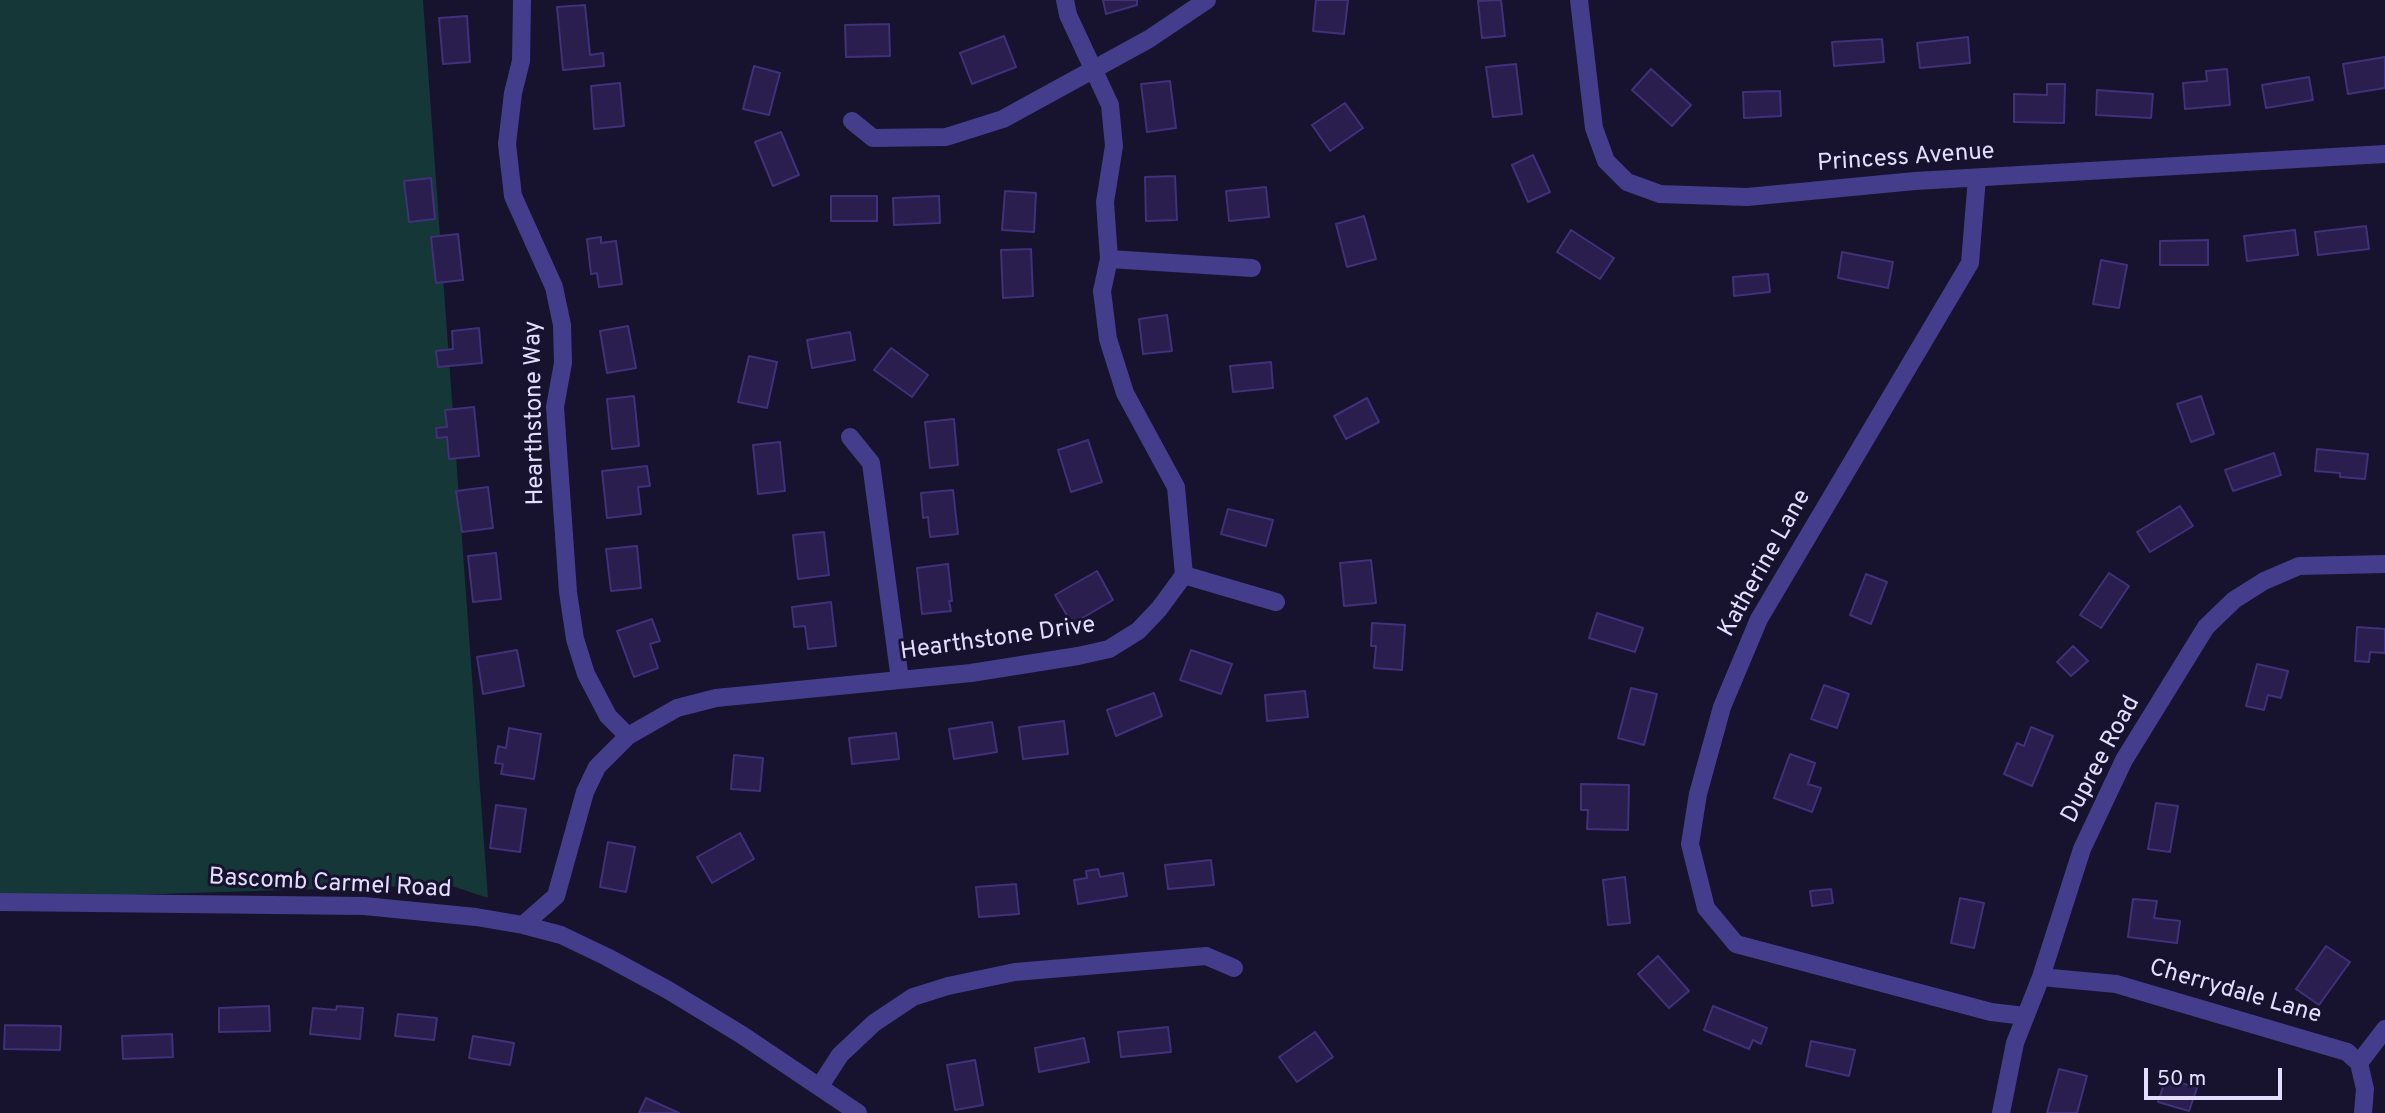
<!DOCTYPE html>
<html>
<head>
<meta charset="utf-8">
<style>
	body { margin:0 }
	#map { position:relative; width:2385px; height:1113px; overflow:hidden; background:#17122d; font-family:Overpass,sans-serif }
	canvas { display:block }
	.scale { position:absolute; left:2144px; top:1068px; width:138px; height:32px; box-sizing:border-box; border:4px solid #e3ddff; border-top:0; padding-left:9px; font-size:21px; line-height:24px; white-space:nowrap; color:#e3ddff; -webkit-text-stroke:5px #17122d; paint-order:stroke }
</style>
</head>
<body>
<div id="map">
<canvas width="2385" height="1113"></canvas>
<div class="scale">50 m</div>
</div>
<script>
const ctx = document.querySelector('canvas').getContext('2d');
ctx.lineJoin = 'round';
function paint(path, color) { ctx.fillStyle = color; ctx.fill(path, 'evenodd'); }
const toPath = rows => new Path2D(rows.map(r => 'M' + r).join(''));
function trace(path, color, width, dash) { ctx.strokeStyle = color; ctx.lineWidth = width; ctx.lineCap = dash ? 'butt' : 'round'; ctx.setLineDash(dash || []); ctx.stroke(path); }
function label(font, color, halo, rows, align = 'center') {
  ctx.font = font + ' Overpass,sans-serif'; ctx.lineWidth = 6; ctx.setLineDash([]); ctx.textBaseline = 'middle'; ctx.strokeStyle = halo; ctx.fillStyle = color; for (const [text, x, y, turn = 0] of rows) {
    ctx.save(); ctx.translate(x, y); ctx.rotate((+turn || 0) * Math.PI / 180); ctx.textAlign = isNaN(turn) ? turn : align; if (halo) ctx.strokeText(text, 0, 0); ctx.fillText(text, 0, 0); ctx.restore();
  }
}
paint(toPath([
	[0,0,423,0,488,898,449,885,0,899]
]), '#153737');
const building = toPath([
	[1103,0,1137,0,1137,5,1106,14,1103,0],
	[1316,0,1348,0,1344,34,1313,31,1316,0],
	[1501,0,1505,36,1482,38,1478,1,1501,0],
	[585,5,590,55,603,53,604,66,563,70,557,7,585,5],
	[467,16,470,62,443,64,439,18,467,16],
	[889,24,890,56,846,57,845,25,889,24],
	[1004,36,1016,67,972,84,960,53,1004,36],
	[1968,37,1970,63,1920,68,1917,43,1968,37],
	[1882,39,1884,62,1834,66,1832,42,1882,39],
	[2385,57,2385,88,2348,94,2343,64,2385,57],
	[1516,64,1522,114,1493,117,1486,67,1516,64],
	[754,66,780,73,769,115,743,109,754,66],
	[1651,69,1691,105,1672,126,1632,90,1651,69],
	[2227,69,2230,105,2185,109,2183,83,2207,81,2206,71,2227,69],
	[2309,77,2313,100,2266,108,2262,85,2309,77],
	[1170,81,1176,128,1147,132,1141,84,1170,81],
	[620,83,624,126,594,129,591,86,620,83],
	[2047,84,2065,84,2064,123,2014,122,2014,94,2047,95,2047,84],
	[2097,90,2153,94,2151,118,2096,115,2097,90],
	[1780,91,1781,116,1744,118,1743,92,1780,91],
	[1345,103,1363,128,1330,151,1312,125,1345,103],
	[781,132,799,175,773,186,755,142,781,132],
	[1533,155,1550,192,1528,202,1512,165,1533,155],
	[1175,176,1177,220,1146,221,1145,177,1175,176],
	[431,178,435,219,409,222,404,181,431,178],
	[1266,187,1269,217,1229,221,1226,191,1266,187],
	[1005,191,1036,193,1034,232,1002,230,1005,191],
	[831,196,877,196,877,221,831,221,831,196],
	[939,196,940,223,894,225,893,198,939,196],
	[1364,216,1376,259,1347,267,1336,224,1364,216],
	[2366,226,2369,249,2318,255,2315,232,2366,226],
	[1571,230,1614,258,1600,279,1557,252,1571,230],
	[2295,230,2298,255,2247,261,2244,236,2295,230],
	[458,234,463,280,436,283,431,237,458,234],
	[601,237,601,243,616,241,622,284,599,287,597,273,591,274,587,239,601,237],
	[2208,240,2208,265,2160,265,2160,241,2208,240],
	[1031,249,1033,296,1003,298,1001,250,1031,249],
	[1842,252,1893,262,1888,288,1838,278,1842,252],
	[2101,260,2127,265,2119,308,2093,304,2101,260],
	[1768,274,1770,292,1734,296,1733,277,1768,274],
	[1167,315,1172,351,1143,354,1139,319,1167,315],
	[628,326,636,368,607,373,600,331,628,326],
	[479,328,482,363,438,367,436,351,453,349,452,331,479,328],
	[850,332,855,360,812,368,807,340,850,332],
	[891,348,928,375,912,397,874,370,891,348],
	[749,356,777,362,767,408,738,402,749,356],
	[1271,362,1273,388,1233,392,1230,366,1271,362],
	[634,396,639,446,612,449,607,399,634,396],
	[2201,396,2214,434,2191,442,2177,404,2201,396],
	[1367,398,1379,422,1346,439,1334,416,1367,398],
	[474,407,479,456,449,459,447,437,437,438,436,428,447,427,445,410,474,407],
	[954,419,958,465,930,468,925,422,954,419],
	[1088,440,1102,482,1071,492,1058,450,1088,440],
	[780,442,785,491,758,494,753,445,780,442],
	[2317,449,2368,454,2365,479,2340,477,2340,473,2315,471,2317,449],
	[2274,453,2281,475,2233,491,2225,470,2274,453],
	[647,466,650,486,638,487,641,514,607,518,602,471,647,466],
	[488,487,493,528,462,532,456,491,488,487],
	[953,490,958,534,930,537,928,517,923,518,921,493,953,490],
	[2180,506,2193,526,2150,552,2137,532,2180,506],
	[1228,509,1273,520,1266,546,1221,534,1228,509],
	[824,532,829,575,798,579,793,535,824,532],
	[637,546,641,588,611,591,606,549,637,546],
	[496,553,501,599,473,602,468,556,496,553],
	[1371,560,1376,603,1344,606,1340,563,1371,560],
	[948,564,952,601,949,601,951,611,922,614,917,568,948,564],
	[1097,571,1113,600,1072,624,1055,595,1097,571],
	[2109,573,2129,586,2101,628,2080,615,2109,573],
	[1866,574,1887,582,1871,624,1850,615,1866,574],
	[831,602,836,646,808,649,805,626,794,627,792,607,831,602],
	[1597,613,1643,628,1635,652,1589,638,1597,613],
	[652,619,660,641,650,644,658,668,634,677,617,631,652,619],
	[1372,623,1405,625,1402,670,1374,668,1376,646,1371,646,1372,623],
	[2357,627,2385,629,2385,653,2370,652,2369,662,2355,661,2357,627],
	[2073,646,2088,661,2071,676,2057,662,2073,646],
	[517,650,524,686,483,694,477,657,517,650],
	[1191,650,1232,664,1221,694,1180,680,1191,650],
	[2257,664,2288,671,2281,698,2268,695,2264,710,2246,706,2257,664],
	[1824,685,1849,694,1837,728,1811,719,1824,685],
	[1631,688,1657,694,1644,745,1618,738,1631,688],
	[1305,691,1308,717,1267,721,1265,695,1305,691],
	[1154,693,1162,716,1116,736,1107,710,1154,693],
	[1064,721,1068,754,1023,759,1019,727,1064,721],
	[992,722,997,752,954,759,949,729,992,722],
	[2031,727,2053,736,2032,786,2004,774,2017,743,2024,746,2031,727],
	[509,728,541,734,534,779,501,774,503,764,495,763,498,746,506,748,509,728],
	[896,733,899,759,852,764,849,738,896,733],
	[1790,754,1815,763,1808,784,1821,788,1812,812,1774,798,1790,754],
	[734,755,763,758,760,791,731,789,734,755],
	[1581,784,1629,785,1628,830,1587,829,1588,810,1581,810,1581,784],
	[2156,803,2178,806,2170,852,2148,849,2156,803],
	[496,805,526,809,520,852,490,848,496,805],
	[740,833,754,859,712,883,697,857,740,833],
	[608,842,635,847,626,892,600,887,608,842],
	[1211,860,1214,885,1168,889,1165,865,1211,860],
	[1098,869,1100,877,1123,873,1127,896,1078,904,1074,880,1087,878,1086,871,1098,869],
	[1625,877,1630,923,1608,925,1603,880,1625,877],
	[1016,884,1019,914,979,917,976,887,1016,884],
	[1831,889,1833,903,1812,906,1810,891,1831,889],
	[1960,898,1984,903,1974,948,1951,943,1960,898],
	[2133,899,2157,901,2154,918,2180,921,2177,943,2128,937,2133,899],
	[2326,946,2350,962,2319,1005,2296,989,2326,946],
	[1658,956,1689,991,1669,1008,1638,974,1658,956],
	[269,1006,270,1031,219,1032,219,1008,269,1006],
	[337,1006,363,1008,360,1039,310,1034,313,1008,336,1010,337,1006],
	[1713,1006,1767,1028,1761,1044,1753,1040,1749,1049,1704,1030,1713,1006],
	[398,1014,437,1018,434,1040,395,1036,398,1014],
	[5,1025,61,1026,60,1050,4,1049,5,1025],
	[1168,1027,1171,1052,1121,1057,1118,1032,1168,1027],
	[1315,1032,1333,1057,1297,1082,1279,1057,1315,1032],
	[172,1034,173,1057,123,1059,122,1036,172,1034],
	[473,1036,514,1043,510,1065,469,1058,473,1036],
	[1084,1038,1089,1062,1039,1072,1035,1048,1084,1038],
	[1811,1041,1855,1050,1849,1076,1806,1066,1811,1041],
	[975,1060,983,1105,955,1110,947,1065,975,1060],
	[2059,1069,2087,1076,2077,1113,2047,1113,2059,1069],
	[2166,1078,2197,1088,2189,1111,2158,1102,2166,1078],
	[646,1098,679,1113,639,1113,646,1098]
]);
paint(building, '#291e4e');
trace(building, '#41307a', 2);
trace(toPath([
	[522,0,521,61,513,93,507,144,513,196,554,287,562,325,563,363,555,407,568,592,575,639,586,674,608,716,628,736],
	[1579,0,1594,128,1606,161,1627,182,1660,194,1747,197,1915,181,2385,154],
	[852,121,873,138,946,137,1003,119,1149,39,1207,0],
	[1977,178,1970,263,1759,619,1722,707,1698,794,1690,844,1706,908,1736,944,1991,1012,2025,1016],
	[1109,259,1252,268],
	[850,437,871,463,900,680],
	[1184,575,1276,602],
	[0,902,364,906,476,917,523,925,561,935,607,957,668,990,742,1035,858,1113],
	[523,925,556,896,585,792,597,767,628,736,677,708,716,698,971,673,1078,656,1109,649,1138,631,1159,609,1184,575,1176,487,1125,393,1108,339,1102,291,1109,259,1105,202,1114,146,1110,105,1068,15,1065,0],
	[2041,977,2116,984,2347,1052,2359,1063,2365,1089,2363,1113],
	[2359,1063,2385,1029],
	[820,1086,840,1055,874,1023,913,997,948,986,1015,972,1206,956,1234,968],
	[2001,1113,2015,1043,2041,977,2082,849,2124,760,2206,627,2234,600,2264,581,2299,566,2385,564]
]), '#433d8c', 18);
label('24px', '#e3ddff', '#17122d', [
	["Princess Avenue",1906,159,-4],
	["Hearthstone Way",536,413,-91],
	["Katherine Lane",1766,564,-61],
	["Hearthstone Drive",998,640,-8],
	["Dupree Road",2102,760,-62],
	["Bascomb Carmel Road",330,885,3],
	["Cherrydale Lane",2235,993,16]
]);
</script>
</body>
</html>
